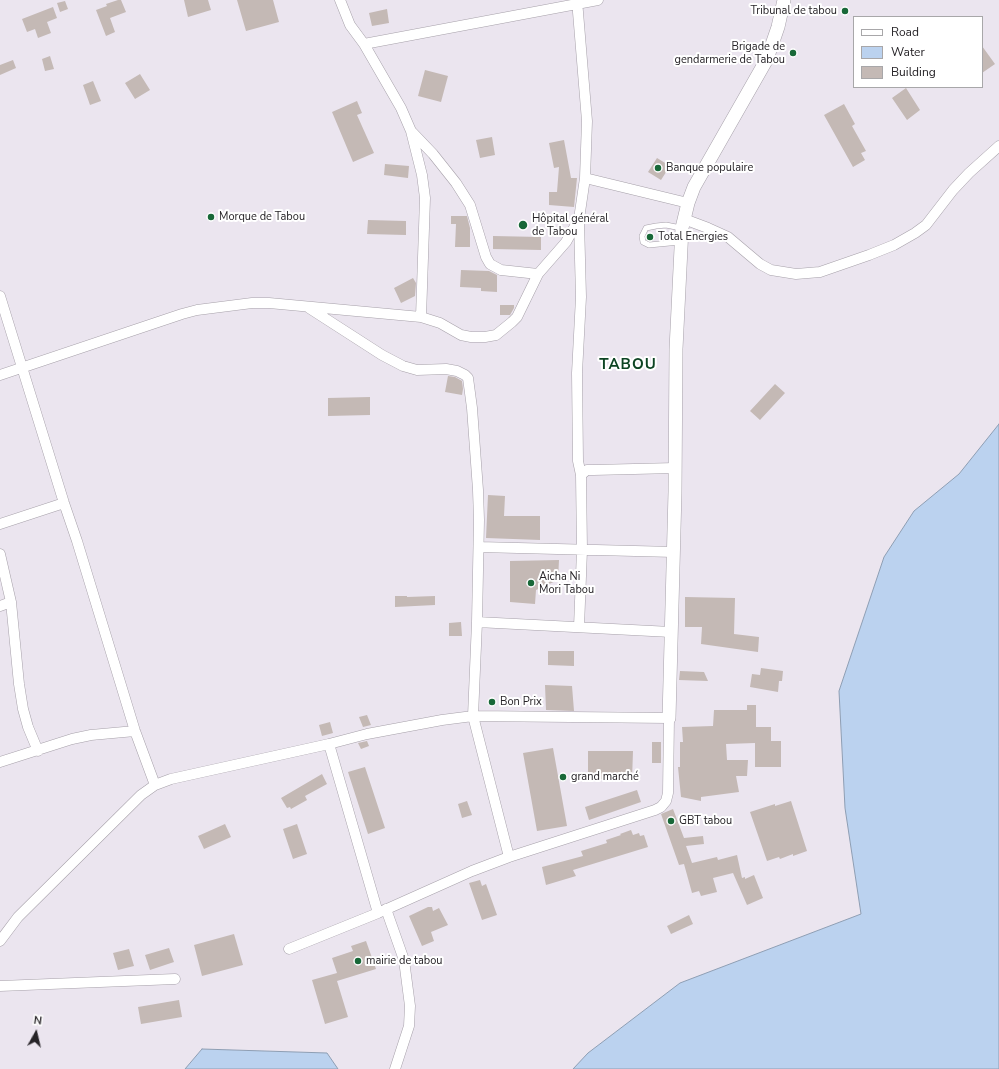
<!DOCTYPE html>
<html>
<head>
<meta charset="utf-8">
<style>
	body { margin:0 }
	#map { position:relative; width:999px; height:1069px; overflow:hidden; background:#ebe5ef; font-family:"Nunito Sans",sans-serif }
	canvas { display:block }
	.legend { position:absolute; left:853px; top:16px; width:130px; height:72px; box-sizing:border-box; background:#fff; border:1px solid #a8a7a9; margin:0; padding:5px 7px; list-style:none; font-size:12px; color:#262327 }
	.legend li { display:flex; align-items:center; gap:8px; height:20px }
	.legend b { width:20px; border:1px solid #a8a7a9 }
	.north { position:absolute; left:16px; top:1013px; width:40px; height:40px; -webkit-text-stroke:3px #fff; paint-order:stroke; rotate:8deg; font-size:11px; font-weight:700; line-height:16px; text-align:center; color:#262327 }
	.north::after { content:''; display:block; margin:auto; width:14px; height:18px; background:#262327; clip-path:polygon(50% 0,100% 100%,50% 72%,0 100%) }
</style>
</head>
<body>
<div id="map">
<canvas width="999" height="1069"></canvas>
<ul class="legend">
<li><b style="height:5px;background:#fff"></b>Road</li>
<li><b style="height:11px;background:#bbd2ef"></b>Water</li>
<li><b style="height:11px;background:#c4b9b5"></b>Building</li>
</ul>
<div class="north">N</div>
</div>
<script>
const ctx = document.querySelector('canvas').getContext('2d');
ctx.lineJoin = 'round';
function paint(path, color) { ctx.fillStyle = color; ctx.fill(path, 'evenodd'); }
const toPath = rows => new Path2D(rows.map(r => 'M' + r).join(''));
function trace(path, color, width, dash) { ctx.strokeStyle = color; ctx.lineWidth = width; ctx.lineCap = dash ? 'butt' : 'round'; ctx.setLineDash(dash || []); ctx.stroke(path); }
function label(font, color, halo, rows, align = 'center') {
  ctx.font = font + ' "Nunito Sans",sans-serif'; ctx.lineWidth = 4; ctx.setLineDash([]); ctx.textBaseline = 'middle'; ctx.strokeStyle = halo; ctx.fillStyle = color; for (const [text, x, y, turn = 0] of rows) {
    ctx.save(); ctx.translate(x, y); ctx.rotate((+turn || 0) * Math.PI / 180); ctx.textAlign = isNaN(turn) ? turn : align; if (halo) ctx.strokeText(text, 0, 0); ctx.fillText(text, 0, 0); ctx.restore();
  }
}
const water = toPath([
	[999,424,999,1069,573,1069,588,1053,680,983,861,914,845,808,839,691,884,557,914,511,959,474,999,424],
	[202,1049,327,1053,338,1069,185,1069,202,1049]
]);
paint(water, '#bbd2ef');
trace(water, '#8e9eb3', 1);
paint(toPath([
	[118,0,121,0,126,12,110,18,115,32,106,36,96,10,107,6,106,4],
	[184,0,208,0,211,10,188,17],
	[237,0,273,0,279,22,246,31],
	[65,1,68,9,60,12,57,3],
	[53,7,57,18,47,22,51,33,38,38,35,29,27,32,22,19],
	[387,9,389,23,372,26,369,13],
	[982,46,995,64,982,73],
	[50,56,54,69,45,71,42,59],
	[13,60,16,68,0,75,0,65],
	[425,70,448,76,441,102,418,96],
	[140,74,150,90,135,99,125,83],
	[93,81,101,101,90,105,83,85],
	[906,88,920,110,907,120,892,98],
	[357,101,362,113,357,115,374,153,353,162,332,112],
	[844,104,855,124,852,126,866,151,861,153,865,160,853,167,824,115],
	[492,137,495,155,480,158,476,140],
	[564,140,571,178,577,178,574,207,549,205,549,192,557,192,559,167,554,168,549,143],
	[657,158,670,166,661,180,648,172],
	[385,164,409,166,408,178,384,175],
	[451,216,467,216,470,228,470,247,455,247,456,224,451,224],
	[368,220,406,221,406,235,367,234],
	[493,236,541,237,541,250,493,249],
	[461,270,489,271,497,275,497,292,481,291,481,288,460,287],
	[413,278,416,283,415,296,401,303,394,288],
	[500,305,514,305,514,308,510,315,500,315],
	[448,376,455,377,462,381,463,389,462,395,445,392],
	[775,384,785,393,760,420,750,411],
	[370,397,370,415,328,416,328,398],
	[488,495,505,496,504,516,540,516,540,540,486,538],
	[559,560,558,580,536,590,535,604,510,602,510,561],
	[395,596,407,596,407,597,435,596,435,605,395,607],
	[685,597,735,598,734,634,759,637,758,652,701,644,702,627,685,627],
	[461,622,462,636,449,636,449,623],
	[548,651,574,651,574,666,548,665],
	[761,668,783,671,782,681,779,681,778,692,750,687,752,674,760,675],
	[680,671,704,672,708,681,679,680],
	[545,685,572,686,574,711,546,710],
	[747,705,756,705,756,727,771,727,771,741,781,741,781,767,755,767,755,743,726,744,727,760,748,760,747,776,736,776,739,792,701,797,701,801,681,797,678,767,680,767,680,742,683,742,682,727,713,726,714,710,747,710],
	[367,715,371,725,363,727,359,717],
	[330,722,333,733,322,736,319,725],
	[367,741,369,746,361,749,358,743],
	[652,742,661,742,661,763,652,763],
	[553,748,567,826,537,831,523,753],
	[588,751,633,751,632,780,588,779],
	[365,767,385,828,368,834,348,772],
	[322,774,327,784,305,796,307,800,291,809,290,807,287,808,281,798],
	[637,790,641,802,589,820,585,807],
	[467,801,472,815,462,818,458,804],
	[791,801,807,851,793,856,793,854,780,859,779,857,767,861,750,812,775,804,775,806],
	[673,809,684,838,703,836,704,844,686,846,692,863,717,857,718,860,737,855,742,878,745,877,745,879,754,875,763,898,747,905,733,873,713,878,717,892,701,896,699,891,692,893,684,864,679,865,661,814],
	[225,824,231,837,204,849,198,836],
	[297,824,307,854,293,859,283,829],
	[631,830,633,835,639,833,640,836,644,835,648,847,573,870,576,876,546,885,542,867,583,856,581,851,607,843,606,840,621,835,620,834],
	[480,880,482,886,486,884,497,915,482,920,469,883],
	[428,907,432,907,433,911,439,908,448,925,431,932,434,941,422,946,409,916],
	[689,915,693,924,671,934,667,926],
	[234,934,243,965,202,976,194,945],
	[366,941,376,969,337,981,348,1017,325,1024,312,980,337,973,332,958,353,951,351,946],
	[169,948,174,962,150,970,145,955],
	[129,949,134,966,118,970,113,953],
	[179,1000,182,1017,141,1024,138,1007]
]), '#c4b9b5');
const service = toPath([
	[680,242,649,245,643,242,642,236,646,228,656,226,666,225,681,228]
]);
const minor = toPath([
	[340,0,350,25,364,44,401,108,411,131,422,175,425,198,421,317],
	[364,44,598,0],
	[412,132,433,154,456,183,470,205,486,257,490,264,501,270,538,274],
	[585,178,688,203],
	[684,219,708,228,728,237,760,264,771,270,796,274,820,272,869,255,894,245,915,233,926,225,953,190,969,173,999,146],
	[579,221,581,297,577,373,578,461,581,475],
	[0,296,64,503,77,541,135,731,155,785],
	[309,308,382,355,403,366,417,370,446,369,457,371,465,375,468,378,472,408,478,490,479,520,477,622,473,716,509,857],
	[0,375,182,314,197,310,252,303,269,303,421,317,440,323,461,335,471,337,485,337,496,335,512,322,517,317,538,274,566,242,579,219,585,178,587,121,577,0],
	[0,524,64,503],
	[479,547,674,552],
	[0,554,11,602,19,684,23,709,28,727,38,751],
	[0,606,11,602],
	[477,622,671,632],
	[579,627,582,550,581,475,587,470,593,470,675,468],
	[329,744,378,913],
	[0,762,72,739,91,735,135,731],
	[386,909,404,960,410,1006,409,1026,395,1069],
	[0,941,18,917,141,795,155,785,171,779,329,744,367,734,442,720,473,716,669,718,668,793,666,801,661,807,655,810,509,857,472,871,378,913,289,949],
	[0,986,175,979]
]);
const tertiary = toPath([
	[669,718,675,492,676,349,682,228,688,203,694,187,767,59,778,27,784,0]
]);
trace(service, '#a6a0a9', 6);
trace(minor, '#a6a0a9', 11);
trace(tertiary, '#a6a0a9', 14);
trace(service, '#fff', 5);
trace(minor, '#fff', 10);
trace(tertiary, '#fff', 13);
for (const [x, y, r, color] of [
	[845,11,4,"#186838"],
	[793,53,4,"#186838"],
	[658,168,4,"#186838"],
	[211,217,4,"#186838"],
	[523,225,5,"#186838"],
	[650,237,4,"#186838"],
	[531,583,4,"#186838"],
	[492,702,4,"#186838"],
	[563,777,4,"#186838"],
	[671,821,4,"#186838"],
	[358,961,4,"#186838"]
]) { const dot = new Path2D(); dot.arc(x, y, r, 0, 2 * Math.PI); ctx.fillStyle = color; ctx.fill(dot); trace(dot, '#fff', 1.5); }
label('11px', '#262327', '#fff', [
	["Tribunal de tabou",837,11,"right"],
	["Brigade de",785,47,"right"],
	["gendarmerie de Tabou",785,60,"right"],
	["Banque populaire",666,168],
	["Morque de Tabou",219,217],
	["Hôpital général",532,219],
	["de Tabou",532,232],
	["Total Energies",658,237],
	["Aicha Ni",539,577],
	["Mori Tabou",539,590],
	["Bon Prix",500,702],
	["grand marché",571,777],
	["GBT tabou",679,821],
	["mairie de tabou",366,961]
], 'left');
ctx.letterSpacing = '1px';
label('bold 15px', '#0d4423', '#fff', [
	["TABOU",628,365]
]);
ctx.letterSpacing = '0px';
</script>
</body>
</html>
